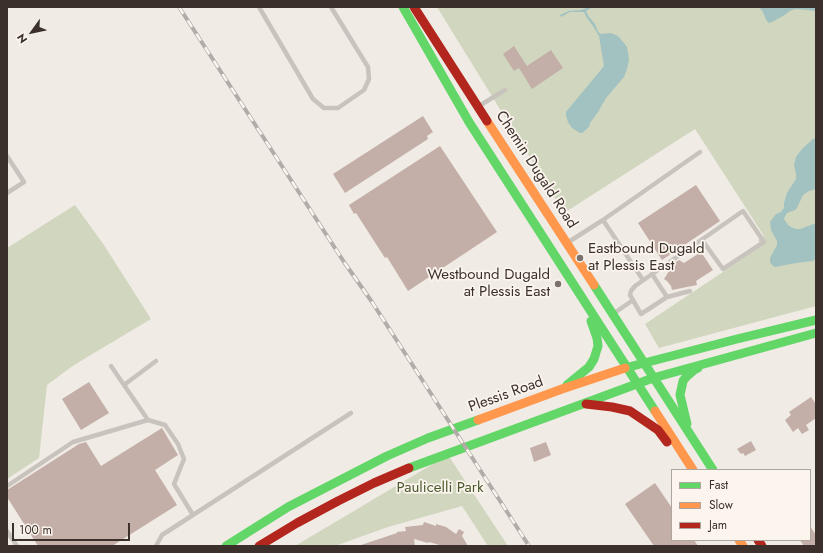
<!DOCTYPE html>
<html>
<head>
<meta charset="utf-8">
<style>
	body { margin:0 }
	#map { position:relative; width:823px; height:553px; overflow:hidden; background:#f0ebe5; font-family:Jost,sans-serif }
	canvas { display:block }
	.frame { position:absolute; inset:0; border:8px solid #3b302b; pointer-events:none }
	.legend { position:absolute; left:671px; top:469px; width:140px; height:72px; box-sizing:border-box; background:#fbf5ee; border:1px solid #aea6a0; margin:0; padding:5px 7px; list-style:none; font-size:12px; color:#3b302b }
	.legend li { display:flex; align-items:center; gap:8px; height:20px }
	.legend b { width:20px; border:1px solid #aea6a0 }
	.north { position:absolute; left:12px; top:12px; width:40px; height:40px; -webkit-text-stroke:3px #fbf5ee; paint-order:stroke; rotate:237deg; font-size:11px; font-weight:700; line-height:16px; text-align:center; color:#3b302b }
	.north::after { content:''; display:block; margin:auto; width:14px; height:18px; background:#3b302b; clip-path:polygon(50% 0,100% 100%,50% 72%,0 100%) }
	.scale { position:absolute; left:12px; top:523px; width:118px; height:18px; box-sizing:border-box; border:2px solid #3b302b; border-top:0; padding-left:5px; font-size:12px; line-height:14px; white-space:nowrap; color:#3b302b; -webkit-text-stroke:3px #fbf5ee; paint-order:stroke }
</style>
</head>
<body>
<div id="map">
<canvas width="823" height="553"></canvas>
<div class="frame"></div>
<ul class="legend">
<li><b style="height:5px;background:#63d668"></b>Fast</li>
<li><b style="height:5px;background:#ff974d"></b>Slow</li>
<li><b style="height:5px;background:#b3261e"></b>Jam</li>
</ul>
<div class="north">N</div>
<div class="scale">100 m</div>
</div>
<script>
const ctx = document.querySelector('canvas').getContext('2d');
ctx.lineJoin = 'round';
function paint(path, color) { ctx.fillStyle = color; ctx.fill(path, 'evenodd'); }
const toPath = rows => new Path2D(rows.map(r => 'M' + r).join(''));
function trace(path, color, width, dash) { ctx.strokeStyle = color; ctx.lineWidth = width; ctx.lineCap = dash ? 'butt' : 'round'; ctx.setLineDash(dash || []); ctx.stroke(path); }
function label(font, color, halo, rows, align = 'center') {
  ctx.font = font + ' Jost,sans-serif'; ctx.lineWidth = 3.5; ctx.setLineDash([]); ctx.textBaseline = 'middle'; ctx.strokeStyle = halo; ctx.fillStyle = color; for (const [text, x, y, turn = 0] of rows) {
    ctx.save(); ctx.translate(x, y); ctx.rotate((+turn || 0) * Math.PI / 180); ctx.textAlign = isNaN(turn) ? turn : align; if (halo) ctx.strokeText(text, 0, 0); ctx.fillText(text, 0, 0); ctx.restore();
  }
}
paint(toPath([
	[437,7,816,7,816,306,659,348,645,324,762,246,758,240,764,236,695,129,564,213],
	[75,205,104,245,151,319,74,365,47,385,39,458,7,479,7,248],
	[448,455,508,546,488,546,462,506,388,527,335,546,295,546]
]), '#d1d6bf');
paint(toPath([
	[590,7,592,7,586,11,589,17,595,24,598,32,601,34,611,33,618,36,624,43,627,47,628,52,629,60,627,69,624,77,606,98,598,112,590,123,589,127,582,133,580,133,572,128,568,122,566,116,566,112,604,66,599,36,593,26,587,18,584,12,570,12,561,17,560,15,569,11,581,10],
	[759,7,816,7,816,11,796,9,790,11,783,16,772,22,769,23,766,20,763,12],
	[816,138,816,189,809,191,803,195,797,208,795,210,787,213,785,216,784,219,788,225,791,227,796,229,800,229,816,223,816,258,813,261,796,263,775,267,772,265,770,262,770,258,777,245,777,241,771,230,770,222,776,214,781,212,784,208,784,203,787,193,796,179,796,174,794,165,796,157,802,149,813,139]
]), '#a1c2c1');
paint(toPath([
	[514,46,527,66,551,50,563,68,532,89,519,68,514,71,503,54],
	[423,116,433,132,427,136,428,139,345,193,333,174],
	[440,146,497,232,408,291,387,257,385,258,356,213,354,214,349,205],
	[696,185,720,221,662,260,638,223],
	[701,252,713,270,696,281,697,285,672,290,671,286,667,281,664,279,674,263,679,260,684,263],
	[89,382,109,413,81,430,62,399],
	[811,397,816,404,816,418,806,425,809,430,802,434,798,428,793,432,785,420,791,415,789,412],
	[162,428,178,455,155,470,177,505,112,546,38,546,7,497,7,490,79,444,86,442,101,466],
	[751,441,756,450,745,456,743,453,741,454,737,449],
	[546,442,551,455,534,462,530,448],
	[655,483,672,508,672,540,694,540,698,546,654,546,625,504],
	[424,522,436,526,436,524,446,527,456,534,459,529,464,532,462,536,468,546,443,546,429,542,428,543,414,539,415,546,361,546,361,545,397,533,397,532,406,531,405,527,423,525],
	[810,526,816,535,816,544,812,546,804,546,800,540,810,540]
]), '#c3afa7');
trace(toPath([
	[259,7,313,99,324,108,338,108,364,90,369,79,368,67,331,7],
	[479,106,505,90],
	[7,156,24,182,7,193],
	[603,220,643,280],
	[567,243,603,220,700,152],
	[652,274,667,297],
	[690,291,667,297,641,314,630,295,631,291,635,286,743,211,764,242,723,269,702,240],
	[613,314,633,300],
	[111,366,148,420],
	[124,385,156,361],
	[7,486,73,442,148,420,165,425,178,444,184,459,174,484,193,515],
	[7,531,17,546],
	[156,546,162,535,351,413]
]), '#c9c3be', 4.5);
trace(toPath([
	[403,7,469,122,655,411],
	[594,285,713,470],
	[625,368,737,339,816,320],
	[567,385,589,367,594,359,598,346,597,338,591,321],
	[687,424,680,395,683,381,686,377,694,370,698,368],
	[409,468,653,378,816,333],
	[226,546,288,507,387,456,428,438,478,420]
]), '#63d668', 9);
trace(toPath([
	[487,121,594,285],
	[655,411,693,470],
	[478,420,562,389,625,368],
	[739,540,743,546]
]), '#ff974d', 9);
trace(toPath([
	[414,7,487,121],
	[586,404,612,407,630,411,658,430,667,442],
	[758,540,762,546],
	[259,546,297,523,338,501,374,483,409,468]
]), '#b3261e', 9);
const rail = toPath([
	[179,7,344,262,372,302,529,546]
]);
trace(rail, '#b1aca8', 4);
trace(rail, '#fbf5ee', 2.5, [8]);
for (const [x, y, r, color] of [
	[580,258,4,"#7a716c"],
	[558,284,4,"#7a716c"]
]) { const dot = new Path2D(); dot.arc(x, y, r, 0, 2 * Math.PI); ctx.fillStyle = color; ctx.fill(dot); trace(dot, '#fbf5ee', 1.5); }
label('15px', '#3b302b', '#fbf5ee', [
	["Chemin Dugald Road",536,170,57],
	["Plessis Road",506,395,-20]
]);
label('15px', '#3b302b', '#fbf5ee', [
	["Eastbound Dugald",588,249],
	["at Plessis East",588,266],
	["Westbound Dugald",550,275,"right"],
	["at Plessis East",550,292,"right"]
], 'left');
label('15px', '#4a5a2e', '#fbf5ee', [
	["Paulicelli Park",440,488]
]);
</script>
</body>
</html>
